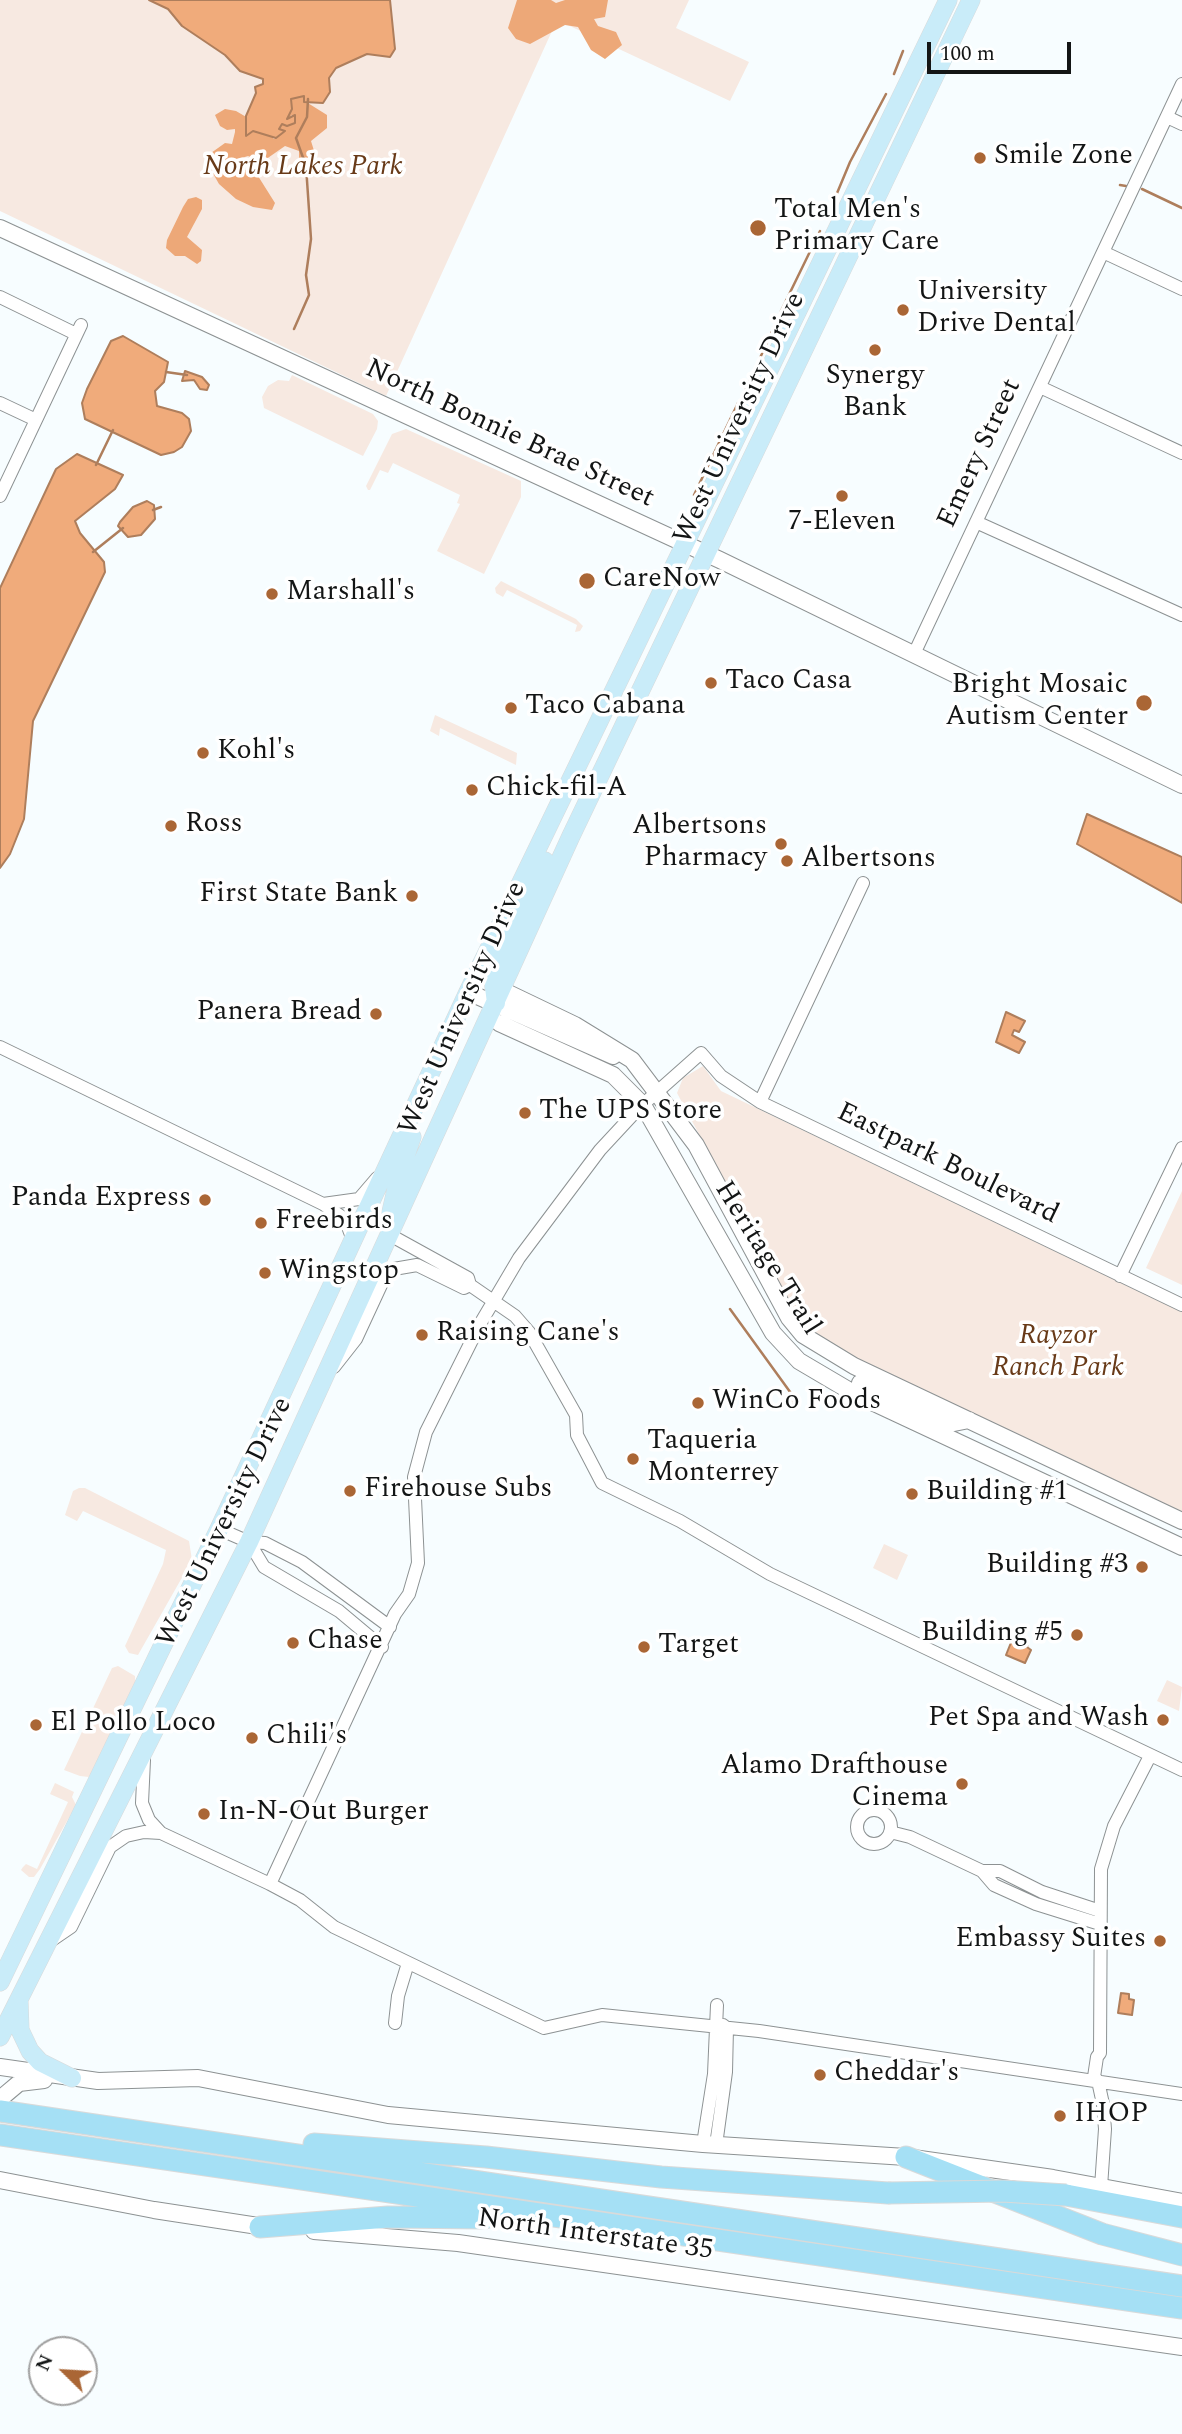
<!DOCTYPE html>
<html>
<head>
<meta charset="utf-8">
<style>
	body { margin:0 }
	#map { position:relative; width:1182px; height:2434px; overflow:hidden; background:#f7fdff; font-family:Spectral,serif }
	canvas { display:block }
	.north { position:absolute; left:28px; top:2336px; width:70px; height:70px; box-sizing:border-box; background:#fff; border:2px solid #a1a1a1; border-radius:50%; rotate:294deg; font-size:19px; font-weight:700; line-height:28px; text-align:center; color:#131515 }
	.north::after { content:''; display:block; margin:auto; width:24px; height:32px; background:#aa6635; clip-path:polygon(50% 0,100% 100%,50% 72%,0 100%) }
	.scale { position:absolute; left:927px; top:42px; width:144px; height:32px; box-sizing:border-box; border:4px solid #131515; border-top:0; padding-left:9px; font-size:21px; line-height:24px; white-space:nowrap; color:#131515; -webkit-text-stroke:5px #fff; paint-order:stroke }
</style>
</head>
<body>
<div id="map">
<canvas width="1182" height="2434"></canvas>
<div class="north">N</div>
<div class="scale">100 m</div>
</div>
<script>
const ctx = document.querySelector('canvas').getContext('2d');
ctx.lineJoin = 'round';
function paint(path, color) { ctx.fillStyle = color; ctx.fill(path, 'evenodd'); }
const toPath = rows => new Path2D(rows.map(r => 'M' + r).join(''));
function trace(path, color, width, dash) { ctx.strokeStyle = color; ctx.lineWidth = width; ctx.lineCap = dash ? 'butt' : 'round'; ctx.setLineDash(dash || []); ctx.stroke(path); }
function label(font, color, halo, rows, align = 'center') {
  ctx.font = font + ' Spectral,serif'; ctx.lineWidth = 7; ctx.setLineDash([]); ctx.textBaseline = 'middle'; ctx.strokeStyle = halo; ctx.fillStyle = color; for (const [text, x, y, turn = 0] of rows) {
    ctx.save(); ctx.translate(x, y); ctx.rotate((+turn || 0) * Math.PI / 180); ctx.textAlign = isNaN(turn) ? turn : align; if (halo) ctx.strokeText(text, 0, 0); ctx.fillText(text, 0, 0); ctx.restore();
  }
}
paint(toPath([
	[0,0,689,0,676,28,749,62,730,101,557,20,386,396,0,211],
	[292,375,373,414,378,421,377,429,363,456,264,408,262,397,268,386,278,380,289,381],
	[406,429,521,481,521,497,484,574,437,551,460,504,457,503,460,495,393,463,388,473,380,470,370,490,368,490,366,486,392,434],
	[501,581,576,619,583,626,580,631,575,632,577,625,507,590,503,597,496,593,495,588],
	[435,715,517,753,516,765,440,728,439,736,430,731],
	[703,1066,721,1091,1182,1312,1182,1515,842,1352,812,1332,792,1308,677,1093,683,1078],
	[1182,1191,1182,1285,1146,1268],
	[79,1488,85,1488,189,1541,192,1560,138,1655,129,1653,125,1646,163,1564,166,1550,83,1511,77,1521,65,1515,73,1491],
	[884,1544,908,1555,897,1580,873,1568],
	[118,1666,135,1676,135,1684,96,1771,89,1777,80,1776,64,1770,112,1668],
	[1167,1680,1182,1687,1179,1711,1157,1701],
	[55,1783,74,1792,72,1797,76,1805,40,1869,34,1877,29,1877,21,1870,23,1867,26,1864,37,1869,68,1802,50,1794]
]), '#f7e9e1');
paint(toPath([
	[517,0,551,0,556,3,565,0,608,0,605,17,594,19,598,26,616,32,622,45,605,59,591,50,578,27,565,25,530,44,516,39,508,28],
	[305,96,303,100,327,115,327,128,311,141,315,154,306,166,299,159,299,151,285,146,262,162,248,156,229,162,258,176,275,203,272,210,253,207,236,199,219,184,211,170,211,153,225,143,232,144,235,132,235,129,227,130,220,126,215,115,225,109,236,111,248,118,246,135,253,131,268,133,274,139,285,131,279,129,282,124,287,126,295,123,292,115,287,119,292,109,291,99],
	[196,197,202,200,202,209,187,237,202,250,201,261,197,264,185,256,175,256,166,248,167,240,183,207,188,199]
]), '#eda878');
const water = toPath([
	[149,0,390,0,395,49,390,57,367,54,336,68,329,78,330,92,323,103,304,102,304,96,291,99,292,109,287,119,295,115,295,123,287,126,282,124,279,129,285,131,276,138,253,131,246,136,246,116,256,93,255,87,263,84,263,79,240,71,225,55,182,26,168,9,149,0],
	[123,336,168,362,164,382,155,391,157,406,182,413,189,419,191,431,182,447,174,452,161,455,85,419,82,403,87,389,111,341,123,336],
	[185,371,202,377,209,385,207,390,200,389,194,380,182,381,185,371],
	[77,454,123,475,115,489,75,521,80,533,104,562,105,572,33,721,24,819,10,854,0,868,0,588,56,469,77,454],
	[147,501,154,505,155,519,141,535,128,537,118,526,120,522,133,507,147,501],
	[1087,814,1182,857,1182,903,1077,844,1087,814],
	[1006,1012,1025,1021,1019,1032,1014,1030,1012,1035,1025,1042,1019,1053,996,1042,1006,1012],
	[1018,1639,1028,1644,1027,1647,1031,1650,1025,1663,1006,1655,1012,1640,1017,1642,1018,1639],
	[1121,1993,1129,1994,1129,1999,1134,2000,1132,2015,1118,2013,1121,1993]
]);
paint(water, '#f0ab7b');
trace(water, '#ae7e5c', 2);
trace(toPath([
	[894,74,903,51],
	[1120,185,1126,186],
	[1142,189,1182,208],
	[830,210,850,162,886,94],
	[781,311,820,231],
	[294,329,309,295,306,275,311,239,306,166,296,138,307,117,308,99],
	[166,372,187,375],
	[745,391,775,325],
	[96,465,113,430],
	[694,495,738,403],
	[153,510,161,507],
	[93,552,123,528],
	[730,1309,793,1396,792,1403]
]), '#ae7e5c', 2.5);
const street = toPath([
	[1167,117,1182,124],
	[1103,252,1182,289],
	[0,297,76,334],
	[1040,387,1182,453],
	[0,403,36,420],
	[0,496,81,325],
	[976,522,1182,615],
	[914,654,1182,84],
	[0,1047,323,1204,345,1219,353,1240],
	[760,1102,863,883],
	[323,1204,359,1199,377,1178],
	[390,1235,468,1278,470,1285,515,1316,529,1332,576,1415,577,1435,602,1483,680,1521,770,1574,1182,1770],
	[1120,1276,1182,1148],
	[334,1367,356,1339,388,1270,417,1265,464,1288,470,1285],
	[219,1529,249,1542,265,1543,302,1562,390,1627],
	[249,1542,264,1567,339,1611,382,1647],
	[144,1760,142,1803,149,1820,161,1833,270,1884,395,1614,409,1594,418,1563,414,1477,426,1432,480,1324,519,1258,600,1150,639,1108,701,1053,721,1076,760,1102,1182,1305],
	'857 1827a17 17 0 1 1 34 0a17 17 0 1 1-34 0Z',
	[890,1832,910,1837,982,1871,1000,1871,1042,1892,1100,1911],
	[982,1871,994,1885,1036,1904,1100,1924],
	[270,1884,300,1900,334,1927,544,2028,602,2015,759,2031,1182,2094],
	[49,1942,71,1927,110,1847,126,1836,144,1832,161,1833],
	[395,2023,398,1996,408,1963],
	[703,2144,714,2074,717,2005],
	[716,2145,726,2072,727,2028,723,2025],
	[1101,2187,1105,2129,1103,2104,1098,2081,1094,2077,1097,2057,1100,2053,1101,1869,1114,1826,1150,1756]
]);
const secondary = toPath([
	[0,228,720,560,1182,785],
	[502,990,575,1025,632,1060,696,1145,789,1318,803,1335,854,1366,1182,1521],
	[468,992,613,1056],
	[499,1023,613,1075,643,1105,773,1333,799,1361,855,1394,1182,1547],
	[860,1383,949,1424,969,1420],
	[0,2067,98,2081,198,2078,388,2115,703,2144,906,2157,1053,2178,1182,2202],
	[0,2099,19,2083,44,2080],
	[0,2180,154,2210,271,2228],
	[314,2231,458,2243,1182,2347]
]);
const primary = toPath([
	[496,1003,493,979,545,861],
	[389,1221,400,1172,412,1137],
	[0,1982,219,1529,468,992,948,0],
	[19,2002,20,2030,30,2051,40,2062,72,2078],
	[0,2037,249,1542,571,836,971,0]
]);
const highway = toPath([
	[0,2111,1182,2286],
	[0,2135,1182,2308],
	[314,2144,486,2157,661,2177,888,2193],
	[906,2157,1102,2234,1182,2255],
	[1066,2195,1182,2217],
	[260,2227,388,2217,485,2218]
]);
trace(street, '#8d9293', 14);
trace(secondary, '#8d9293', 18);
trace(primary, '#d9dada', 19);
trace(highway, '#d9dada', 23);
trace(street, '#fff', 12);
trace(secondary, '#fff', 16);
trace(primary, '#c9ecf9', 18);
trace(highway, '#a5e0f5', 21);
const highwayBridge = toPath([
	[888,2193,1003,2191,1066,2195]
]);
trace(highwayBridge, '#d9dada', 23, []);
trace(highwayBridge, '#a5e0f5', 21);
for (const [x, y, r, color] of [
	[980,158,7,"#aa6635"],
	[758,228,9,"#aa6635"],
	[903,310,7,"#aa6635"],
	[875,350,7,"#aa6635"],
	[842,496,7,"#aa6635"],
	[587,581,9,"#aa6635"],
	[272,594,7,"#aa6635"],
	[711,683,7,"#aa6635"],
	[1144,703,9,"#aa6635"],
	[511,708,7,"#aa6635"],
	[203,753,7,"#aa6635"],
	[472,790,7,"#aa6635"],
	[171,826,7,"#aa6635"],
	[781,844,7,"#aa6635"],
	[787,861,7,"#aa6635"],
	[412,896,7,"#aa6635"],
	[376,1014,7,"#aa6635"],
	[525,1113,7,"#aa6635"],
	[205,1200,7,"#aa6635"],
	[261,1223,7,"#aa6635"],
	[265,1273,7,"#aa6635"],
	[422,1335,7,"#aa6635"],
	[698,1403,7,"#aa6635"],
	[633,1459,7,"#aa6635"],
	[350,1491,7,"#aa6635"],
	[912,1494,7,"#aa6635"],
	[1142,1567,7,"#aa6635"],
	[1077,1635,7,"#aa6635"],
	[293,1643,7,"#aa6635"],
	[644,1647,7,"#aa6635"],
	[1163,1720,7,"#aa6635"],
	[36,1725,7,"#aa6635"],
	[252,1738,7,"#aa6635"],
	[962,1784,7,"#aa6635"],
	[204,1814,7,"#aa6635"],
	[1160,1941,7,"#aa6635"],
	[820,2075,7,"#aa6635"],
	[1060,2116,7,"#aa6635"]
]) { const dot = new Path2D(); dot.arc(x, y, r, 0, 2 * Math.PI); ctx.fillStyle = color; ctx.fill(dot); trace(dot, '#fff', 2.5); }
label('28px', '#131515', '#fff', [
	["Smile Zone",994,158],
	["Total Men's",774,212],
	["Primary Care",774,244],
	["University",917,294],
	["Drive Dental",917,326],
	["Synergy",875,378,"center"],
	["Bank",875,410,"center"],
	["7-Eleven",842,524,"center"],
	["CareNow",603,581],
	["Marshall's",286,594],
	["Taco Casa",725,683],
	["Bright Mosaic",1128,687,"right"],
	["Autism Center",1128,719,"right"],
	["Taco Cabana",525,708],
	["Kohl's",217,753],
	["Chick-fil-A",486,790],
	["Ross",185,826],
	["Albertsons",767,828,"right"],
	["Pharmacy",767,860,"right"],
	["Albertsons",801,861],
	["First State Bank",398,896,"right"],
	["Panera Bread",362,1014,"right"],
	["The UPS Store",539,1113],
	["Panda Express",191,1200,"right"],
	["Freebirds",275,1223],
	["Wingstop",279,1273],
	["Raising Cane's",436,1335],
	["WinCo Foods",712,1403],
	["Taqueria",647,1443],
	["Monterrey",647,1475],
	["Firehouse Subs",364,1491],
	["Building #1",926,1494],
	["Building #3",1128,1567,"right"],
	["Building #5",1063,1635,"right"],
	["Chase",307,1643],
	["Target",658,1647],
	["Pet Spa and Wash",1149,1720,"right"],
	["El Pollo Loco",50,1725],
	["Chili's",266,1738],
	["Alamo Drafthouse",948,1768,"right"],
	["Cinema",948,1800,"right"],
	["In-N-Out Burger",218,1814],
	["Embassy Suites",1146,1941,"right"],
	["Cheddar's",834,2075],
	["IHOP",1074,2116]
], 'left');
label('italic 28px', '#683a18', '#fff', [
	["North Lakes Park",303,169],
	["Rayzor",1058,1338],
	["Ranch Park",1058,1370]
]);
label('28px', '#131515', '#fff', [
	["West University Drive",741,419,-65],
	["North Bonnie Brae Street",509,435,25],
	["Emery Street",981,454,-65],
	["West University Drive",464,1009,-66],
	["Eastpark Boulevard",947,1165,26],
	["Heritage Trail",766,1259,58],
	["West University Drive",226,1523,-64],
	["North Interstate 35",595,2236,8]
]);
</script>
</body>
</html>
